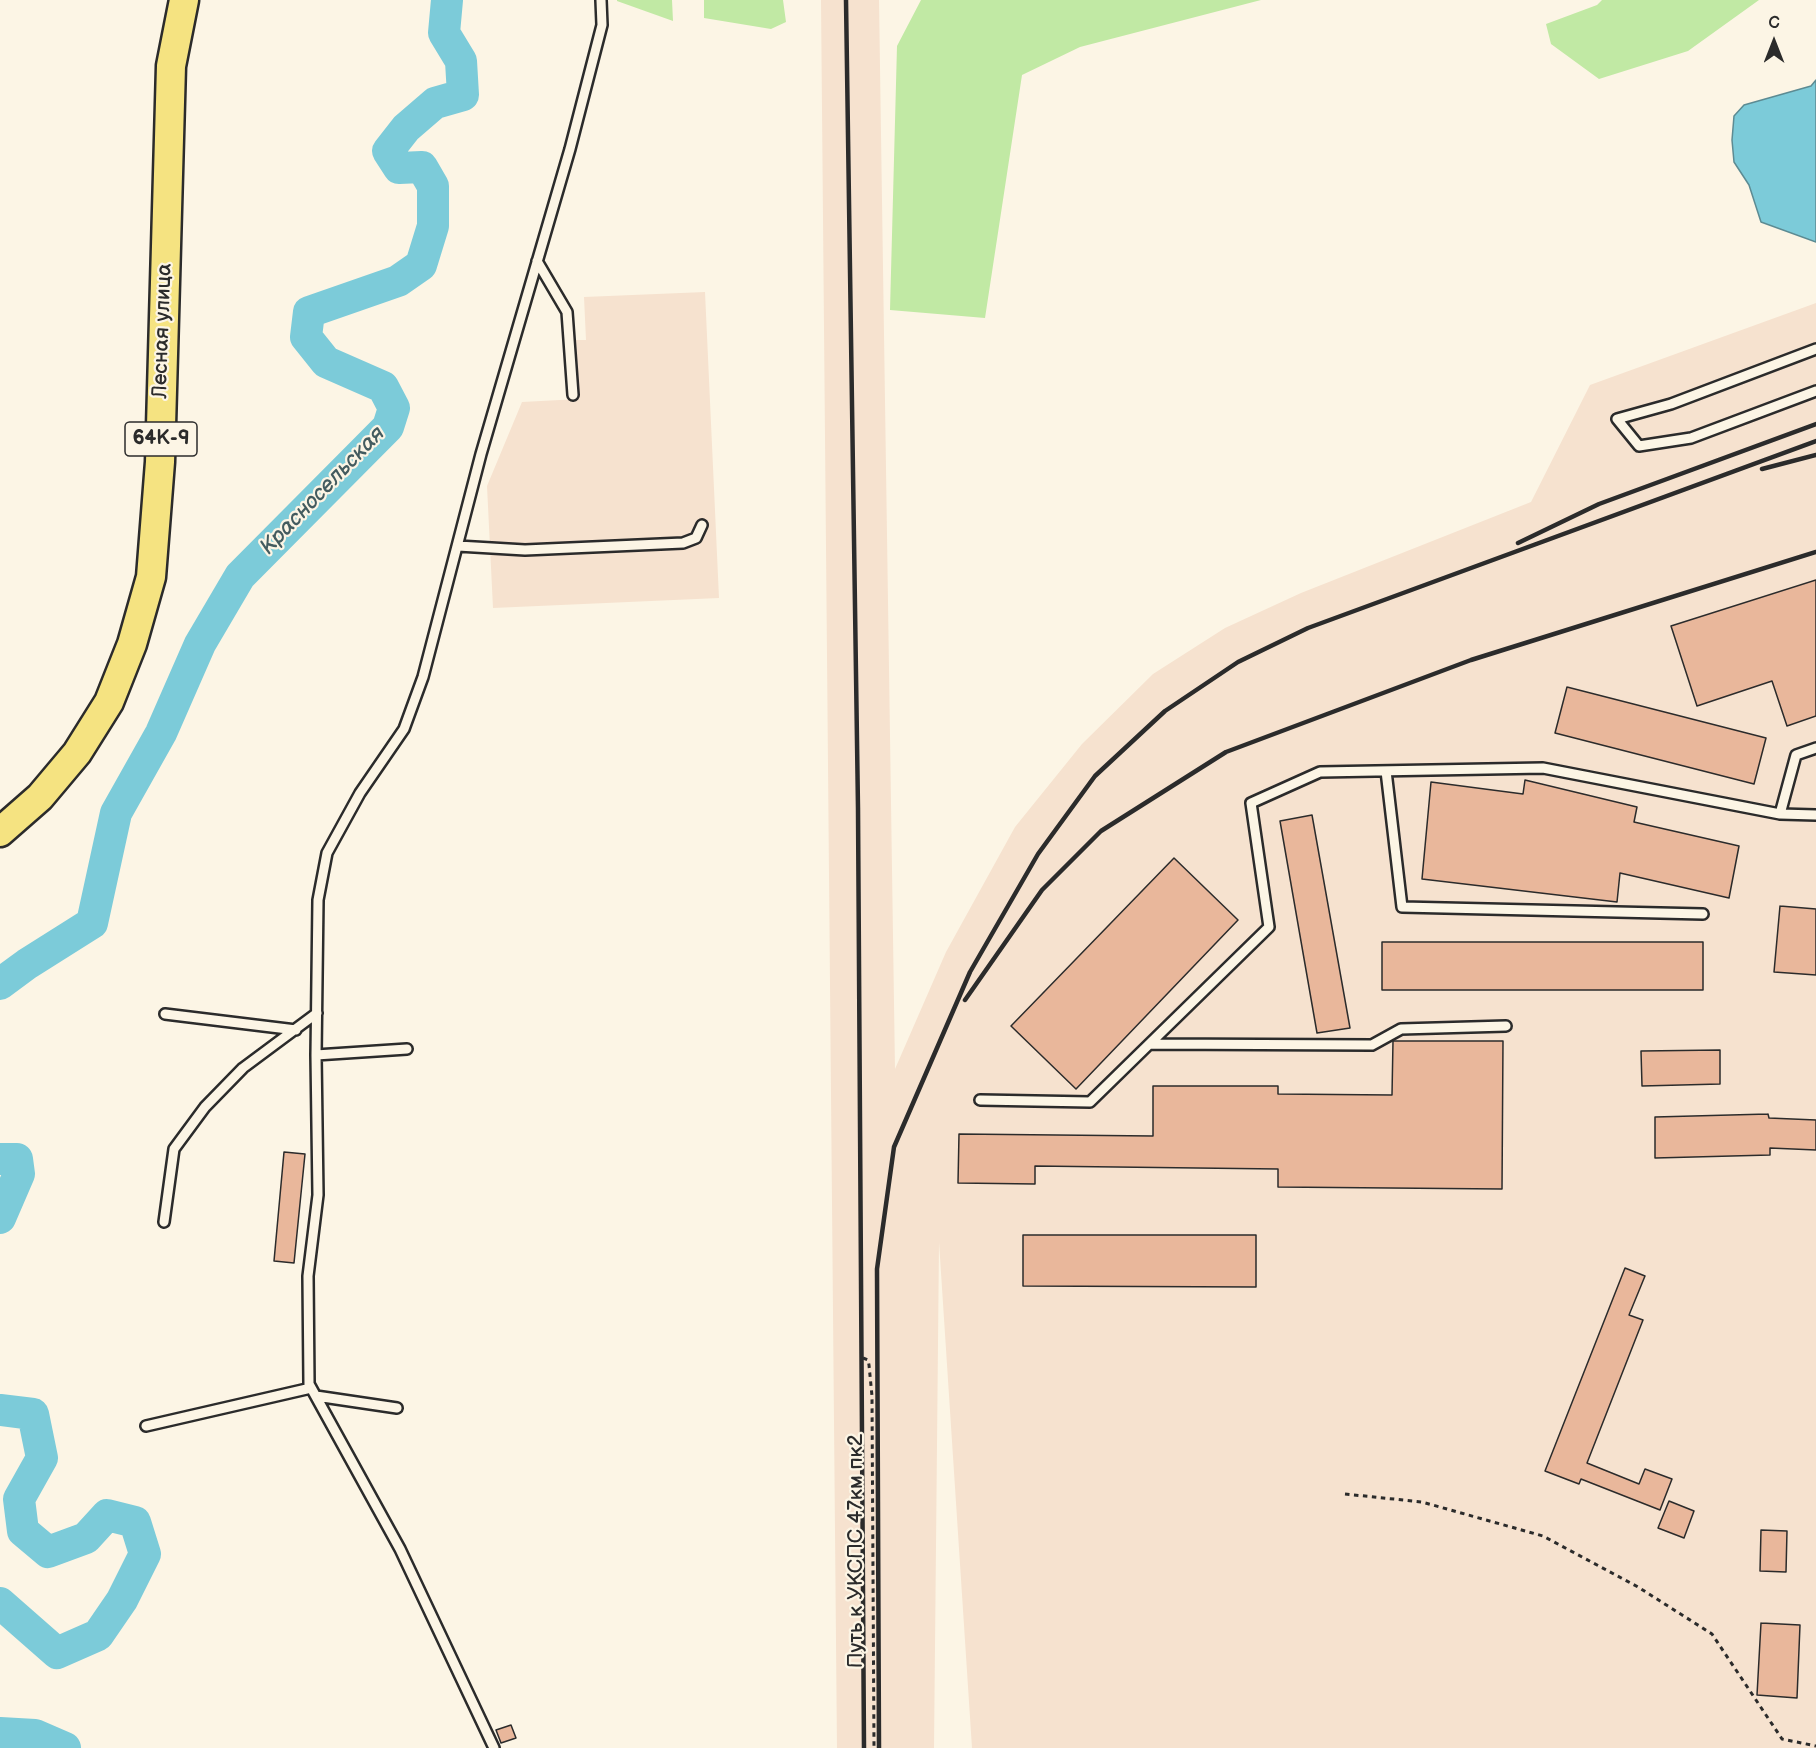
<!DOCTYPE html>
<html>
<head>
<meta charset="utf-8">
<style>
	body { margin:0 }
	#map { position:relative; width:1816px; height:1748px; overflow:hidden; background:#fcf5e5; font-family:"Balsamiq Sans",sans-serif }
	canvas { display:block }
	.north { position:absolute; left:1744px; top:12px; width:60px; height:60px; -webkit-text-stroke:4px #fcf5e5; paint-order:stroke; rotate:0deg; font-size:16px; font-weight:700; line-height:24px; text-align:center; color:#2b2b2b }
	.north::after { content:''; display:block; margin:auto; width:21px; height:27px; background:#2b2b2b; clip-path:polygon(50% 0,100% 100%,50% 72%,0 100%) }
</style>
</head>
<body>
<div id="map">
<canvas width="1816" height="1748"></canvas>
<div class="north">С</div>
</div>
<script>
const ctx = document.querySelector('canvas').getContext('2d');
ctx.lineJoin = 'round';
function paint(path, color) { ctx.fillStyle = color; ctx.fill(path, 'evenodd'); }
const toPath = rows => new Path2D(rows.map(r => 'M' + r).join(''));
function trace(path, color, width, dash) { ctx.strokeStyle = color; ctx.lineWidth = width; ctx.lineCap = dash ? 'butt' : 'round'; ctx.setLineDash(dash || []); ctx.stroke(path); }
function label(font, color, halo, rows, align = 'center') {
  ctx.font = font + ' "Balsamiq Sans",sans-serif'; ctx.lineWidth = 4.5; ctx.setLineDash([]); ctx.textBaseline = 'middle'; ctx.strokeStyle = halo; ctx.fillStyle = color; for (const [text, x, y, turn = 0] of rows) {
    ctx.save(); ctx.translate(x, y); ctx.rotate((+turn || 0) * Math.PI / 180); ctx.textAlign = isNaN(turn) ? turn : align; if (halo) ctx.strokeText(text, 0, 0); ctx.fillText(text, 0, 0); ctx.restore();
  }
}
paint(toPath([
	[821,0,879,0,895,1069,946,952,1015,827,1082,744,1153,674,1225,628,1301,593,1531,502,1590,385,1816,303,1816,1748,972,1748,939,1242,934,1748,837,1748],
	[705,292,719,598,493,608,487,486,522,402,579,399,576,340,586,340,584,297]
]), '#f6e2cf');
paint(toPath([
	[617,0,672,0,673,21,617,1],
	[704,0,783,0,786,22,771,29,704,18],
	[921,0,1261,0,1080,47,1022,75,985,318,890,310,897,46],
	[1602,0,1759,0,1688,51,1599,79,1551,44,1546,24,1597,5]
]), '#c1e9a4');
const water = toPath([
	[1816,80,1816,242,1761,222,1749,185,1734,162,1732,140,1734,116,1744,105,1811,86,1816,80]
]);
paint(water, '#7ccbd9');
trace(water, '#5c8b93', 1.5);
trace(toPath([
	[0,984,27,964,92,923,116,813,161,733,200,644,240,576,388,427,394,408,383,387,326,362,306,337,309,312,398,281,421,265,433,226,433,186,422,167,399,168,388,151,406,128,435,103,463,95,461,61,444,33,447,0],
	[0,1159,17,1159,19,1174,0,1218],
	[0,1410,33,1414,42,1458,19,1499,23,1531,48,1552,86,1538,107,1515,135,1522,145,1554,122,1600,98,1635,57,1653,0,1603],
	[0,1733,35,1735,65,1748]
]), '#7ccbd9', 32);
const building = toPath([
	[1816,580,1816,716,1787,726,1772,681,1697,706,1671,626,1816,580],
	[1567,687,1766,738,1754,784,1555,733,1567,687],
	[1525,780,1637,807,1634,822,1739,846,1729,898,1620,873,1617,902,1422,879,1431,782,1523,794,1525,780],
	[1312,815,1350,1028,1317,1033,1280,821,1312,815],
	[1174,858,1238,920,1076,1089,1011,1026,1174,858],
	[1780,906,1816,909,1816,975,1774,972,1780,906],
	[1382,942,1703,942,1703,990,1382,990,1382,942],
	[1393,1041,1503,1041,1502,1189,1278,1187,1278,1169,1035,1166,1035,1184,958,1183,959,1134,1153,1136,1153,1086,1278,1086,1278,1094,1392,1095,1393,1041],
	[1720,1050,1720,1084,1642,1086,1641,1051,1720,1050],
	[1768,1114,1769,1118,1816,1120,1816,1150,1770,1148,1770,1155,1655,1158,1655,1117,1768,1114],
	[284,1152,305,1154,294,1263,274,1261,284,1152],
	[1023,1235,1256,1235,1256,1287,1023,1286,1023,1235],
	[1625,1268,1645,1276,1629,1315,1643,1320,1587,1463,1639,1484,1645,1469,1672,1479,1660,1510,1581,1479,1579,1484,1545,1471,1625,1268],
	[1669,1501,1694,1511,1684,1538,1658,1528,1669,1501],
	[1761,1530,1787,1531,1786,1572,1760,1571,1761,1530],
	[1761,1623,1800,1625,1797,1698,1757,1695,1761,1623],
	[511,1725,516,1738,501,1743,496,1730,511,1725]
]);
paint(building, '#e9b79b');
trace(building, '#2b2b2b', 1.5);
const service = toPath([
	[537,261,567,312,573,395],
	[1816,349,1671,404,1617,419,1639,446,1691,438,1816,391],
	[458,546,525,550,683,543,696,538,702,525],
	[1386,771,1402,907,1703,914],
	[1780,814,1796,755,1816,748],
	[165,1014,296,1030],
	[1150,1044,1372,1045,1401,1029,1506,1026],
	[316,1055,407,1049],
	[980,1100,1090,1102,1269,927,1251,803,1320,772,1543,768,1780,814,1816,815],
	[164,1222,174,1149,205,1107,243,1068,317,1013],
	[316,1396,397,1408],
	[146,1426,311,1388],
	[494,1748,400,1549,309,1384,308,1276,318,1195,316,1055,318,900,327,853,360,793,404,729,423,677,481,454,570,149,602,25,601,0]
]);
const primary = toPath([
	[0,832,40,797,77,753,109,702,132,644,151,577,160,462,171,66,184,0]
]);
trace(service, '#2b2b2b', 14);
trace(primary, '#2b2b2b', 33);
trace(toPath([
	[863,1358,868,1360,869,1365,872,1396,874,1748],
	[1345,1494,1422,1502,1543,1536,1638,1587,1712,1634,1782,1739,1816,1746]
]), '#2b2b2b', 3, [4.5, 4.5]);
trace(service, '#fcf5e5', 9);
trace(primary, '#f5e381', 28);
trace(toPath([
	[846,0,858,808,864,1748],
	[1762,469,1816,455],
	[1518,543,1599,504,1816,424],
	[965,1000,1042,890,1101,831,1226,752,1471,660,1816,552],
	[879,1748,877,1269,894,1147,970,972,1038,854,1095,776,1165,711,1238,662,1308,628,1816,441]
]), '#2b2b2b', 4.5);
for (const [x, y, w] of [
	[161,439,72]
]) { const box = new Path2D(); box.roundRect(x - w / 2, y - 17, w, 34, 4.5); ctx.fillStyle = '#fcf5e5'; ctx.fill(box); trace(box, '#2b2b2b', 1.5); }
label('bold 20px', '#2b2b2b', null, [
	["64К-9",161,439]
]);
label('21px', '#2b2b2b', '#fcf5e5', [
	["Лесная улица",163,331,-88],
	["Путь к УКСПС 47км пк2",857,1551,-90]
]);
label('italic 22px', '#435b5f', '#fcf5e5', [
	["Красносельская",323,491,-46]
]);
</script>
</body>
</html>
